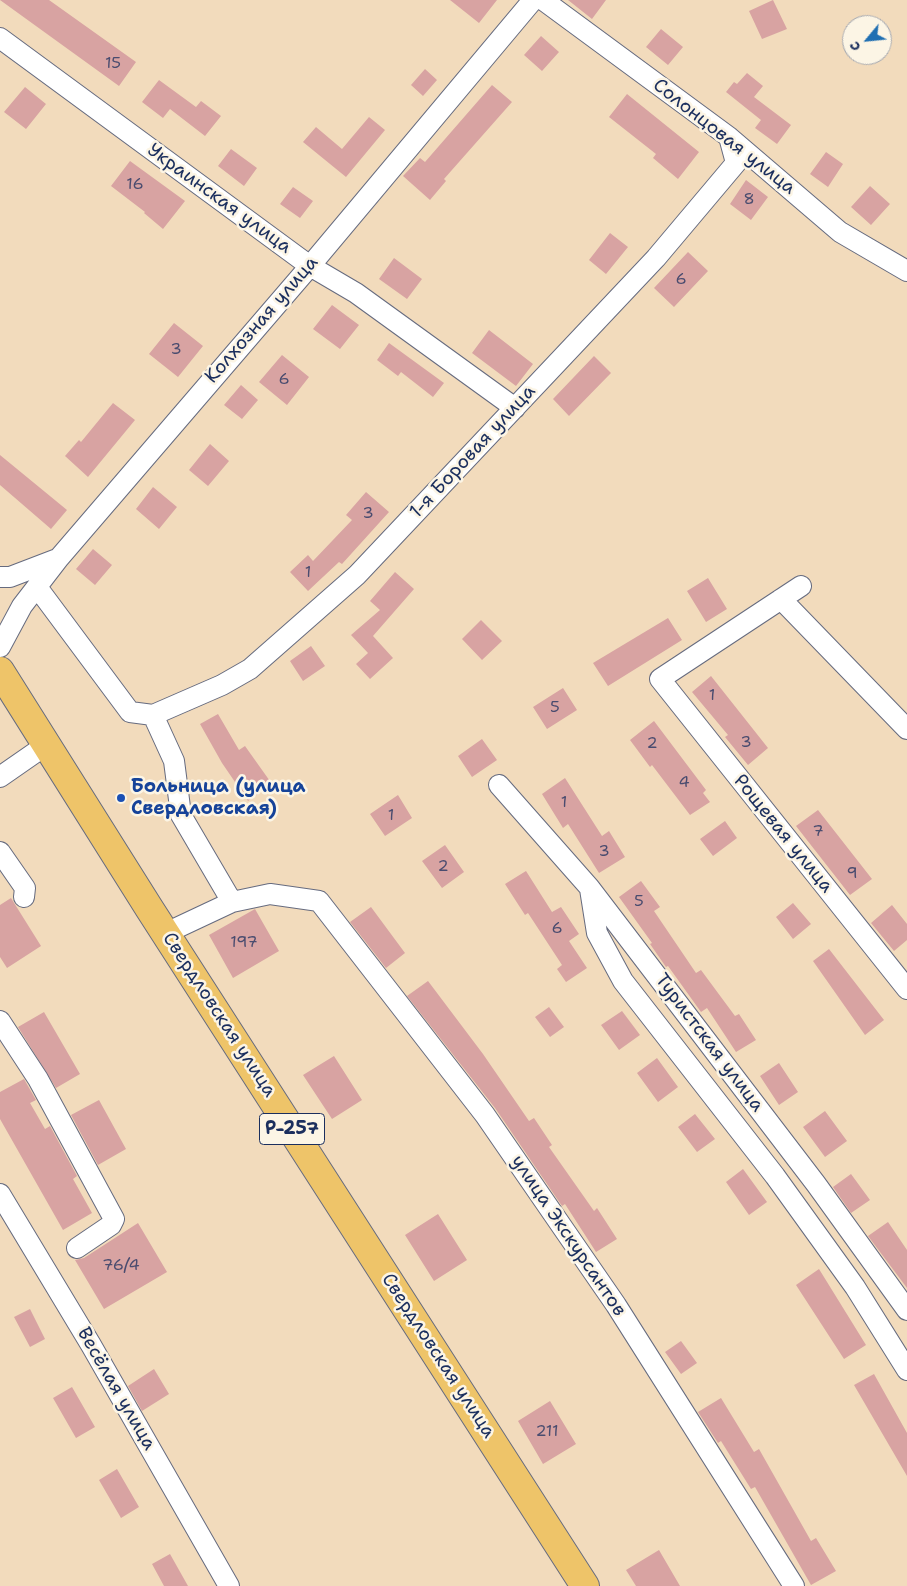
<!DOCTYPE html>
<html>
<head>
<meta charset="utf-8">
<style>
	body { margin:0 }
	#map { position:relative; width:907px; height:1586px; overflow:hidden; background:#f2dbbc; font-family:"Shantell Sans",sans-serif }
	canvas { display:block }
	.north { position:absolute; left:842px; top:15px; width:50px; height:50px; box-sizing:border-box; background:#fcf5e5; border:1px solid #a2a6af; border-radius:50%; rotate:242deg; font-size:14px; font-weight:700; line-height:20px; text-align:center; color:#1b2f5e }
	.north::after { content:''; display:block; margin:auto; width:18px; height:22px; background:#1f6fb2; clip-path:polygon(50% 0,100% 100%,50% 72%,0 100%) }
</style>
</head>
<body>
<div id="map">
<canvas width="907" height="1586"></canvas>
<div class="north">С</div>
</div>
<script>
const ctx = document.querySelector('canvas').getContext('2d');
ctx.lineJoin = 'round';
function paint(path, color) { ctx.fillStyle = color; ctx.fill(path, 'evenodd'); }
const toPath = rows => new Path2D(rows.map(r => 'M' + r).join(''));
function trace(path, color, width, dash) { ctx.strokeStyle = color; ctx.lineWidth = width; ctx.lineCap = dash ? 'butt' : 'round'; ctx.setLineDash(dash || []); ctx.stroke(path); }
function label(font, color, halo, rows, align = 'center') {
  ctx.font = font + ' "Shantell Sans",sans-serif'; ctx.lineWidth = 5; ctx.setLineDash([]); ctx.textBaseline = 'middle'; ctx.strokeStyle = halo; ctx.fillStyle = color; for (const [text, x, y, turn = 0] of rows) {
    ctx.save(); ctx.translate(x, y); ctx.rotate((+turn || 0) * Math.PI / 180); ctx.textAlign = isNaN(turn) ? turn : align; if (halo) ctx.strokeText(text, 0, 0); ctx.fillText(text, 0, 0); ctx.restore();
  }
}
paint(toPath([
	[0,0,49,0,136,62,119,86],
	[450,0,497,0,479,23],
	[568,0,606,0,592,19],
	[773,0,787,29,762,39,749,11],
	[661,29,683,47,668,65,646,47],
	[541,36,559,52,542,71,524,55],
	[425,69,437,80,423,96,411,85],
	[747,73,763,86,754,97,791,125,777,144,755,128,761,120,726,92,734,82,737,84],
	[159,80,196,107,201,101,221,116,205,136,170,109,163,118,142,102],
	[492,85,512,102,444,179,446,181,430,200,403,176,420,158,425,162],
	[25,87,46,104,26,129,4,112],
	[627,94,699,152,678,179,653,158,656,154,609,117],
	[369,117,385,130,346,177,303,142,316,127,342,149],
	[231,149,257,168,244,186,218,166],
	[826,152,843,164,828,187,810,174],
	[130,161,185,201,163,229,144,213,145,212,111,186],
	[746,180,768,197,751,220,730,204],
	[870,186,890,204,871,225,851,207],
	[293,187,313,201,300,218,280,204],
	[610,233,628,247,606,274,589,260],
	[688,252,708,271,674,307,654,288],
	[394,258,422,279,407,299,379,279],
	[332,305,359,325,340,349,313,329],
	[174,323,203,346,178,377,149,354],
	[489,330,533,364,516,386,472,353],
	[389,343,444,383,433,397,401,372,398,376,377,360],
	[282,355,309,377,287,405,259,382],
	[594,356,611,373,569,416,553,399],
	[241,385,258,400,242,419,224,405],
	[113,403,135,420,88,477,65,456,79,440,81,442],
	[210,444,229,461,208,486,189,470],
	[0,455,67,510,51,529,0,485],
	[153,487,177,507,159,529,136,509],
	[366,492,389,512,342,564,339,562,308,591,290,572,308,555,313,561,352,520,346,515],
	[93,549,112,565,95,585,76,569],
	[395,572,414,589,373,636,393,658,370,679,356,664,368,653,351,635,380,610,370,601],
	[708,578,727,609,706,622,687,591],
	[668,618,682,640,608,686,593,663],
	[481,620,502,641,482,660,462,639],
	[311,646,325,666,303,681,290,661],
	[711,676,768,748,748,765,725,737,728,735,692,692],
	[563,688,577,710,547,729,533,707],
	[218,714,239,750,245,746,272,784,248,801,222,763,200,724],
	[654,721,706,790,703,793,710,802,690,815,652,765,650,767,630,740],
	[482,739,497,760,472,777,458,756],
	[565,778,602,836,609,831,625,857,599,873,568,824,563,828,542,794],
	[398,795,412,818,385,836,370,814],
	[818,810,872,879,850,895,796,826],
	[725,821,737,838,713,856,700,839],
	[445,845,464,872,442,888,422,861],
	[526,871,552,912,561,907,579,934,569,941,587,968,566,982,557,969,562,965,528,913,525,915,505,884],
	[641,881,660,907,654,911,696,973,701,970,735,1016,739,1014,756,1040,736,1052,707,1008,701,1012,668,966,666,967,650,944,652,943,619,897],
	[11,898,41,946,7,968,0,957,0,905],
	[793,903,811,924,793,939,776,917],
	[892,905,907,924,907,940,894,951,871,923],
	[371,907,405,953,386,968,350,922],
	[255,909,279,951,233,978,209,935],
	[829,949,884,1020,865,1035,813,961],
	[428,981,483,1054,529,1121,534,1118,552,1145,549,1147,594,1211,597,1208,617,1239,596,1252,565,1204,562,1206,495,1108,407,996],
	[549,1007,564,1027,550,1037,535,1017],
	[622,1011,640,1035,619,1050,601,1025],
	[44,1012,80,1074,56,1088,18,1027],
	[334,1056,362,1100,332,1119,303,1075],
	[657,1058,678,1087,658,1102,637,1073],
	[779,1063,798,1092,779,1105,760,1076],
	[24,1079,36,1100,30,1103,45,1129,50,1126,77,1176,73,1179,92,1213,63,1230,0,1119,0,1092],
	[99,1100,126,1149,98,1165,71,1115],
	[825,1111,847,1141,825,1157,803,1127],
	[695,1114,715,1139,697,1152,678,1127],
	[743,1169,767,1202,749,1215,726,1182],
	[851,1174,870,1200,851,1213,833,1187],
	[438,1214,467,1260,434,1281,405,1235],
	[888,1222,907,1250,907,1288,868,1236],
	[138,1223,167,1272,104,1309,75,1260,84,1258],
	[819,1269,866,1345,844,1359,796,1285],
	[30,1309,45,1339,30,1347,14,1317],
	[681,1341,697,1363,681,1374,665,1352],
	[154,1369,169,1394,142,1411,128,1386],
	[874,1374,907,1433,907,1476,854,1385],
	[72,1387,95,1427,76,1438,53,1398],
	[721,1398,754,1452,759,1449,811,1541,816,1538,836,1571,811,1585,755,1487,751,1489,721,1441,718,1443,698,1412],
	[550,1401,576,1444,543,1464,518,1421],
	[117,1469,139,1507,121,1518,99,1480],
	[659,1550,680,1586,636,1586,626,1570],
	[170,1554,188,1586,164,1586,152,1564]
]), '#d8a3a2');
const minor = toPath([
	[543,0,729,137,840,232,907,271],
	[0,38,310,266,356,293,515,408],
	[0,577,10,577,57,559],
	[801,586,660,679,907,989],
	[37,587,130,712,153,715,174,761,181,815,232,902],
	[781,599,907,729],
	[0,647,22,606,59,558,310,266,533,0],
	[153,715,222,685,250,669,357,575,656,258,736,163,729,137],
	[0,777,46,745],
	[499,785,589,887,816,1184,907,1310],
	[0,852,25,888,24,897],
	[590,889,597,933,623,981,775,1176,855,1287,907,1370],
	[166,933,232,902,270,894,319,901,485,1115,616,1305,794,1586],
	[0,1021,38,1079,114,1219,111,1225,77,1248],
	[0,1194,91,1345,229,1586]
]);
const highway = toPath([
	[0,671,149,908,585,1586]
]);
trace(minor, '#666b7f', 22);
trace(highway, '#666b7f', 30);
trace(minor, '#fff', 20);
trace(highway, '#eec469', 28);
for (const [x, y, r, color] of [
	[121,798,5,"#1a4fb4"]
]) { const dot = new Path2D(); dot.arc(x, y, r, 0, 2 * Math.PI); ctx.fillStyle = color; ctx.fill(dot); trace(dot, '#fcf5e5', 2); }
label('16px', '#4a4c6f', null, [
	["15",113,64],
	["16",135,185],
	["8",749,200],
	["6",681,280],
	["3",176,350],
	["6",284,380],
	["3",368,514],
	["1",308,573],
	["1",712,696],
	["5",555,708],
	["3",746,743],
	["2",652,744],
	["4",684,783],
	["1",564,803],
	["1",391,816],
	["7",818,832],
	["3",604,852],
	["2",443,867],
	["9",852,874],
	["5",639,902],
	["6",557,929],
	["197",244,943],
	["76/4",121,1266],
	["211",547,1432]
]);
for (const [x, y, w] of [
	[292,1129,65]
]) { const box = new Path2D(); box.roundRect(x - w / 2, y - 15.5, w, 31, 4); ctx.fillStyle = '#fcf5e5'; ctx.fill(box); trace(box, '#1b2f5e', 1); }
label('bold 18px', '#1b2f5e', null, [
	["Р-257",292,1129]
]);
label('19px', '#1b2f5e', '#fcf5e5', [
	["Солонцовая улица",724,137,38],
	["Украинская улица",219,199,36],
	["Колхозная улица",262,320,-49],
	["1-я Боровая улица",473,452,-47],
	["Рощевая улица",783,834,51],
	["Свердловская улица",219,1015,57],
	["Туристская улица",709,1043,53],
	["улица Экскурсантов",568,1236,56],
	["Свердловская улица",438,1356,57],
	["Весёлая улица",116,1389,60]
]);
label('bold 19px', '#164399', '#fcf5e5', [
	["Больница (улица",131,787],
	["Свердловская)",131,809]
], 'left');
</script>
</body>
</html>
